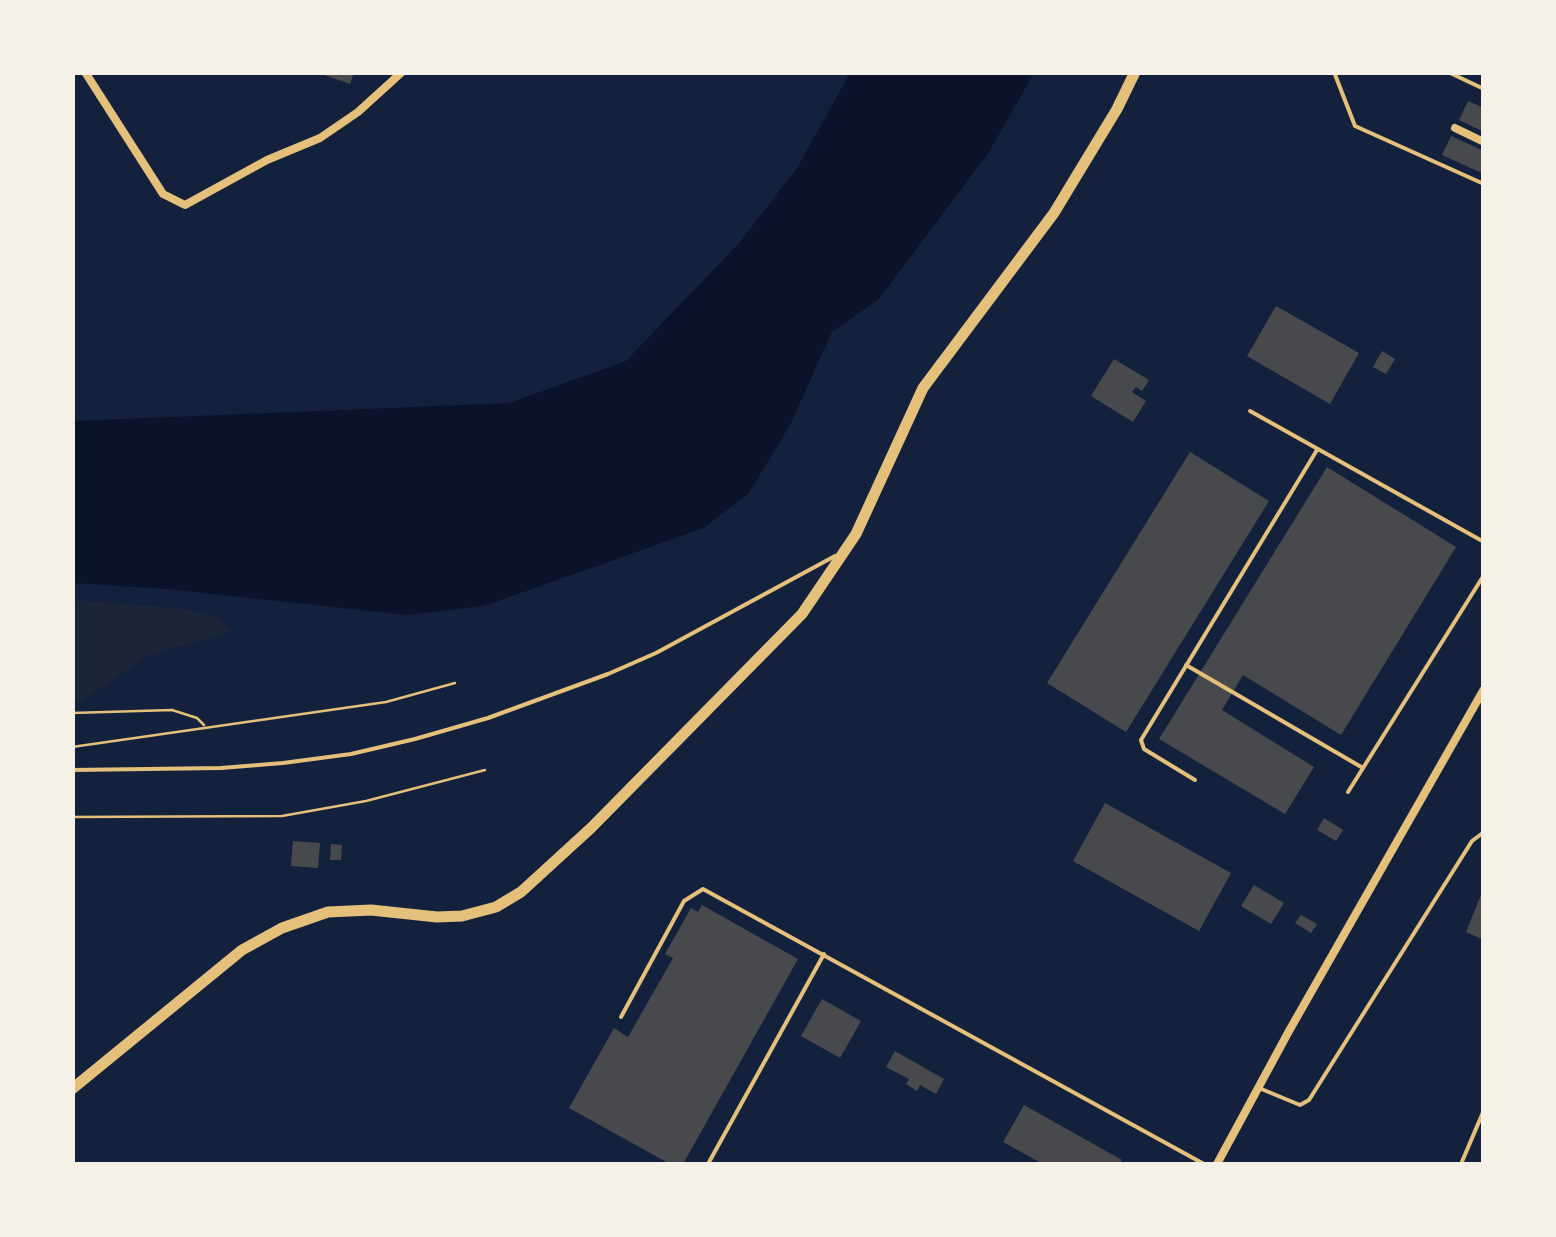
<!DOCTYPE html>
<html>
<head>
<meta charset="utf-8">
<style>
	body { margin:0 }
	#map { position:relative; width:1556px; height:1237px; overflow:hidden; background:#14213d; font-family:Figtree,sans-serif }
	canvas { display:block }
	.frame { position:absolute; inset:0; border:75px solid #f6f1e7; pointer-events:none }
</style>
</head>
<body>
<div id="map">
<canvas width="1556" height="1237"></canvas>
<div class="frame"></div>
</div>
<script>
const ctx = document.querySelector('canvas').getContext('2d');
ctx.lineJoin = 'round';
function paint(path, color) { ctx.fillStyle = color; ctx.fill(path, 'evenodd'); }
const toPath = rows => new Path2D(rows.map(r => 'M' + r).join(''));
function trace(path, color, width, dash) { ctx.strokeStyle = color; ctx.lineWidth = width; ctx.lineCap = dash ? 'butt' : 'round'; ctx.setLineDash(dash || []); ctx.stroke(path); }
paint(toPath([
	[72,600,177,608,214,615,233,631,149,655,81,702,73,702]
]), '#1d2539');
paint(toPath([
	[850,73,1034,73,989,152,879,299,832,332,790,425,749,493,704,528,484,606,407,615,166,589,73,583,73,421,509,403,626,361,739,243,797,168]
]), '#0b132b');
paint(toPath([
	[316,72,354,72,350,84],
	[1468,101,1484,108,1484,132,1459,120],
	[1451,136,1484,151,1484,174,1442,155],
	[1276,306,1359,353,1330,404,1247,356],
	[1382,351,1395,359,1386,374,1373,367],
	[1114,359,1149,380,1142,391,1136,387,1132,392,1146,401,1133,422,1091,396],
	[1190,452,1269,501,1126,732,1047,683],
	[1327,467,1456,547,1341,735,1243,675,1222,710,1314,767,1285,814,1159,739],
	[1105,803,1231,873,1199,931,1073,861],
	[1324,818,1343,830,1336,841,1317,830],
	[293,841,320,843,318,868,291,866],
	[331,844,342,845,341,860,330,860],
	[1254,885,1284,903,1271,924,1241,906],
	[1483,890,1484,890,1484,940,1466,932],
	[702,905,798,959,683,1164,670,1164,569,1108,614,1028,628,1037,673,958,665,954,691,908,698,912],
	[1301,915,1317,924,1311,933,1295,923],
	[822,999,861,1021,840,1058,801,1036],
	[895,1051,944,1079,936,1094,920,1085,917,1091,906,1084,909,1079,886,1067],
	[1024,1105,1122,1160,1119,1164,1043,1164,1003,1142]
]), '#48494c');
trace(toPath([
	[72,713,172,710,197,718,204,725],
	[72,747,386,702,455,683],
	[72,817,282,816,366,801,485,770]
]), '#e5c07b', 2.5);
trace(toPath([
	[1334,72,1355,126,1484,184],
	[1448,72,1484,89],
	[1250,411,1484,542],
	[1186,665,1363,768],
	[72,770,221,768,283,763,351,754,415,739,488,718,608,674,656,653,835,556],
	[1195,780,1144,749,1141,740,1317,450],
	[1348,792,1484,575],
	[621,1017,684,901,703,889,1204,1164],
	[1259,1088,1300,1105,1309,1100,1472,841,1484,832],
	[708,1164,824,954],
	[1461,1164,1484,1110]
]), '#e5c07b', 4);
trace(toPath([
	[85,72,163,194,185,205,267,160,320,138,358,112,402,72],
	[1455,128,1484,142],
	[1217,1164,1289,1031,1484,689]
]), '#e5c07b', 8);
trace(toPath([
	[72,1089,242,950,282,928,328,912,371,910,437,917,462,916,496,907,521,892,591,828,802,614,856,534,923,388,1054,213,1117,109,1135,72]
]), '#e5c07b', 11);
</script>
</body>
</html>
